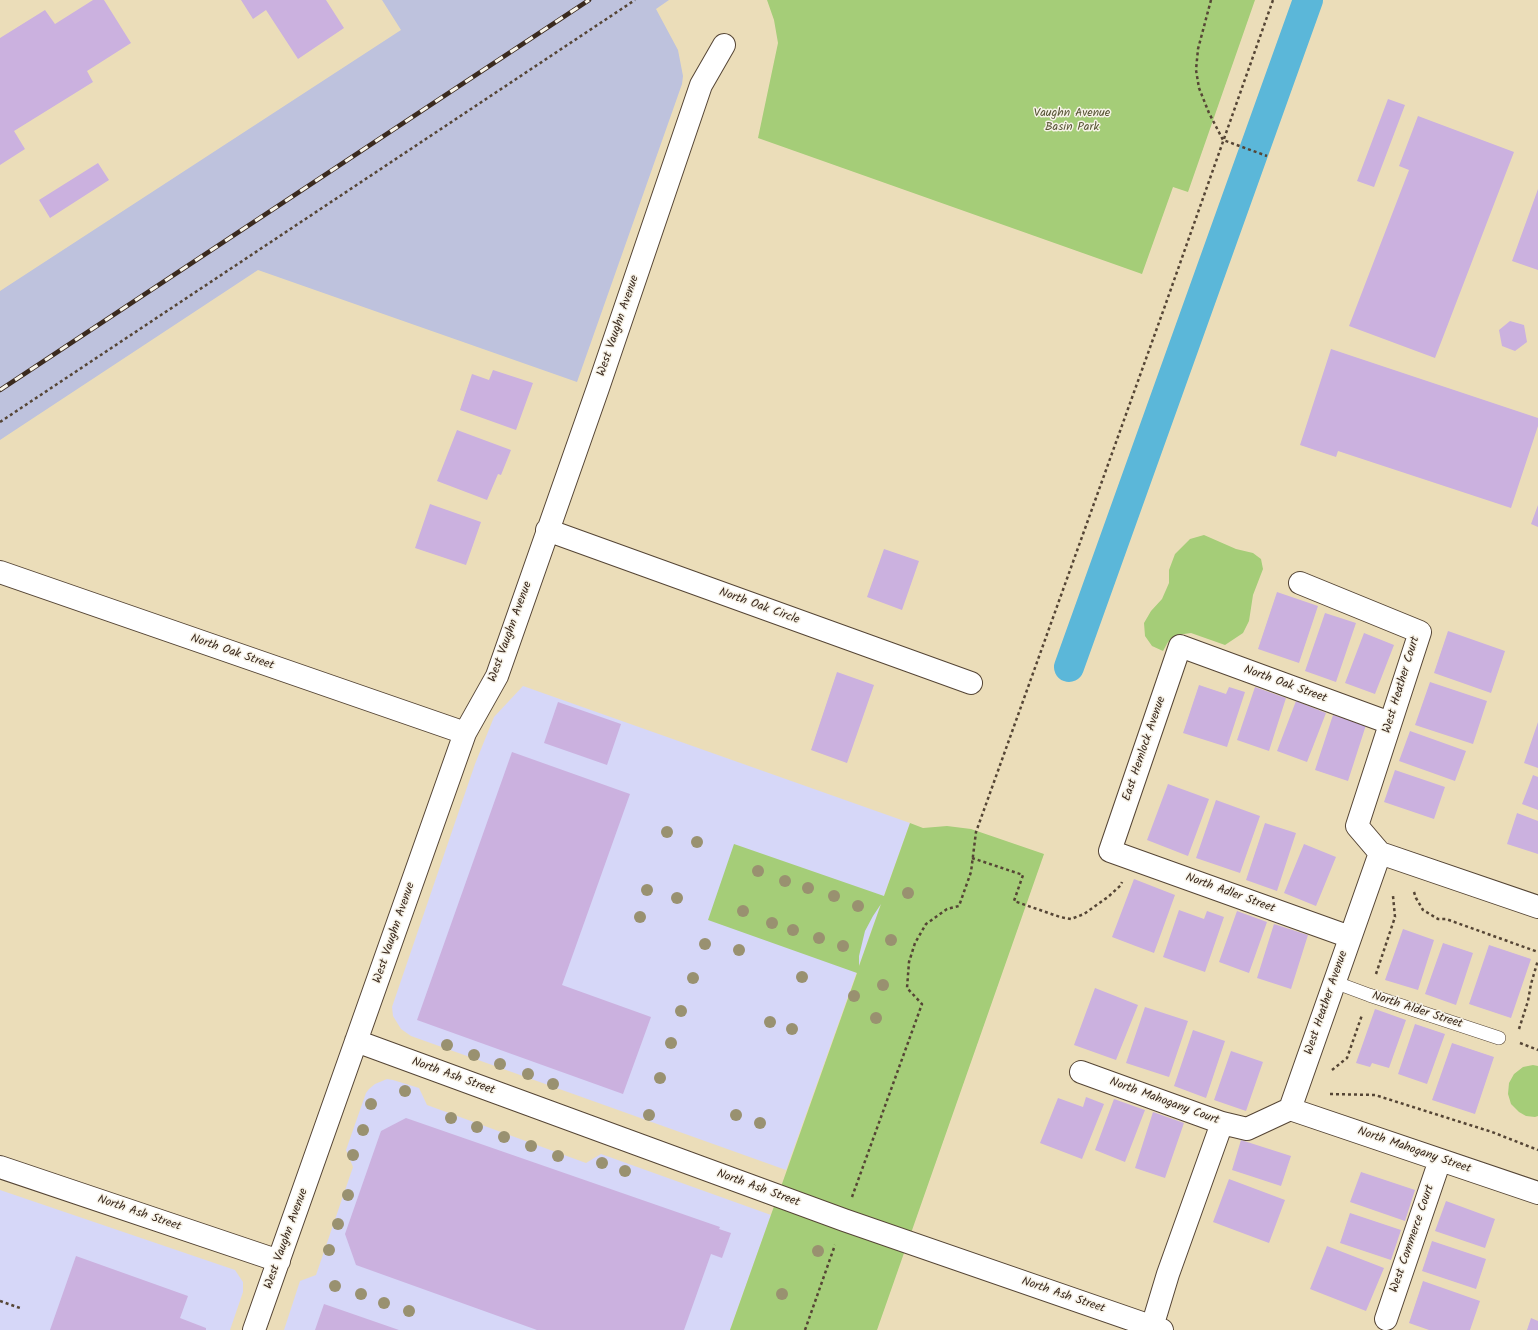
<!DOCTYPE html>
<html>
<head>
<meta charset="utf-8">
<style>
	body { margin:0 }
	canvas { display:block; background:#ebddb9 }
</style>
</head>
<body>
<canvas width="1538" height="1330"></canvas>
<script>
const ctx = document.querySelector('canvas').getContext('2d');
ctx.lineJoin = 'round';
function paint(path, color) { ctx.fillStyle = color; ctx.fill(path, 'evenodd'); }
const toPath = rows => new Path2D(rows.map(r => 'M' + r).join(''));
function trace(path, color, width, dash) { ctx.strokeStyle = color; ctx.lineWidth = width; ctx.lineCap = dash ? 'butt' : 'round'; ctx.setLineDash(dash || []); ctx.stroke(path); }
function label(font, color, halo, rows, align = 'center') {
  ctx.font = font + ' Kalam,sans-serif'; ctx.lineWidth = 3; ctx.setLineDash([]); ctx.textBaseline = 'middle'; ctx.strokeStyle = halo; ctx.fillStyle = color; for (const [text, x, y, turn = 0] of rows) {
    ctx.save(); ctx.translate(x, y); ctx.rotate((+turn || 0) * Math.PI / 180); ctx.textAlign = isNaN(turn) ? turn : align; if (halo) ctx.strokeText(text, 0, 0); ctx.fillText(text, 0, 0); ctx.restore();
  }
}
paint(toPath([
	[523,686,910,823,786,1170,411,1036,401,1029,393,1016,392,1007,475,764,494,717],
	[387,1079,393,1080,419,1088,427,1105,586,1163,601,1154,771,1215,730,1330,284,1330,300,1281,316,1275,353,1167,346,1150,366,1093,369,1089,375,1084],
	[0,1190,235,1270,243,1282,243,1292,230,1330,0,1330]
]), '#d6d7f8');
paint(toPath([
	[382,0,669,0,656,9,678,50,683,76,682,84,577,382,258,270,0,440,0,291,401,30]
]), '#bec2dd');
paint(toPath([
	[767,0,1255,0,1188,192,1173,187,1142,274,758,138,778,43,774,20],
	[1204,535,1236,549,1253,553,1261,559,1263,569,1253,595,1249,621,1243,633,1225,645,1191,633,1177,635,1168,642,1163,651,1152,646,1145,636,1144,623,1151,611,1162,599,1169,583,1169,570,1175,554,1190,539],
	[910,823,923,828,947,826,971,829,1044,854,877,1330,730,1330,857,973,708,920,734,844,884,896],
	[881,904,859,966,859,956,865,931,873,916],
	[1533,1065,1538,1066,1538,1116,1535,1117,1526,1116,1519,1112,1511,1104,1508,1094,1509,1083,1514,1074,1523,1067]
]), '#a5cd78');
trace(toPath([
	[1069,667,1308,0]
]), '#5bb7d9', 30);
paint(toPath([
	[93,0,104,0,131,43,87,71,93,82,14,131,25,149,0,165,0,38,45,10,55,24],
	[241,0,326,0,344,28,298,59,266,10,253,19],
	[1388,99,1405,105,1374,187,1357,181],
	[1418,116,1514,152,1435,358,1349,326,1409,170,1399,166],
	[98,163,109,180,50,218,39,200],
	[1538,189,1538,270,1512,261],
	[1510,321,1524,325,1527,342,1515,351,1502,346,1499,330],
	[1331,349,1538,418,1538,426,1511,508,1338,451,1336,457,1300,445],
	[493,370,533,383,516,430,460,410,472,374,489,380],
	[457,430,511,450,501,475,498,474,487,500,437,481],
	[430,504,481,522,466,565,415,548],
	[1538,505,1538,527,1531,524],
	[884,549,919,561,902,610,867,597],
	[1277,592,1318,606,1299,663,1258,649],
	[1325,613,1356,623,1336,682,1305,671],
	[1448,631,1505,651,1491,693,1434,673],
	[1364,633,1394,645,1375,694,1345,683],
	[837,672,874,685,847,763,811,750],
	[1430,682,1487,701,1473,744,1415,725],
	[1199,685,1226,694,1229,687,1245,692,1227,747,1183,733],
	[1255,687,1286,698,1269,751,1237,740],
	[1296,701,1326,713,1307,762,1277,751],
	[558,702,621,724,607,765,544,743],
	[1333,715,1366,725,1348,781,1315,770],
	[1538,722,1538,768,1524,763],
	[1410,731,1466,751,1455,781,1399,761],
	[512,752,630,794,562,985,651,1017,623,1094,417,1020],
	[1395,770,1445,787,1434,819,1384,802],
	[1533,775,1538,777,1538,810,1522,804],
	[1168,784,1209,799,1188,856,1147,840],
	[1216,800,1260,816,1240,873,1196,858],
	[1517,813,1538,821,1538,854,1507,844],
	[1265,823,1296,833,1277,891,1246,880],
	[1304,844,1336,857,1316,906,1284,893],
	[1134,879,1175,895,1154,953,1112,937],
	[1179,910,1204,919,1207,911,1224,917,1205,972,1163,957],
	[1237,911,1267,922,1249,973,1219,962],
	[1274,924,1308,935,1291,989,1257,978],
	[1403,929,1434,940,1418,990,1385,980],
	[1443,943,1473,953,1456,1005,1425,994],
	[1489,945,1531,959,1511,1018,1469,1004],
	[1095,988,1138,1005,1116,1060,1074,1045],
	[1145,1007,1188,1021,1169,1077,1126,1063],
	[1375,1009,1406,1020,1389,1068,1372,1063,1370,1067,1356,1063],
	[1415,1024,1445,1034,1427,1084,1398,1074],
	[1193,1030,1225,1041,1206,1098,1174,1086],
	[1452,1043,1494,1057,1475,1114,1432,1100],
	[1231,1051,1263,1062,1246,1111,1214,1100],
	[1086,1097,1104,1104,1082,1159,1040,1143,1058,1098,1083,1107],
	[1114,1099,1145,1110,1125,1162,1095,1150],
	[1153,1112,1184,1123,1165,1178,1135,1168],
	[406,1118,720,1227,719,1229,731,1233,722,1258,711,1254,684,1330,537,1330,356,1265,345,1234,381,1131],
	[1241,1140,1291,1156,1281,1186,1232,1170],
	[1361,1172,1415,1190,1405,1221,1350,1202],
	[1229,1179,1285,1200,1269,1243,1213,1222],
	[1446,1201,1495,1219,1485,1248,1435,1231],
	[1350,1213,1401,1230,1391,1260,1340,1243],
	[1432,1241,1486,1259,1476,1289,1422,1271],
	[1327,1246,1384,1268,1366,1311,1310,1289],
	[76,1256,188,1296,180,1318,206,1328,206,1330,50,1330],
	[1423,1281,1480,1301,1470,1330,1429,1330,1409,1323],
	[324,1304,399,1330,315,1330],
	[1531,1318,1538,1321,1538,1330,1527,1330]
]), '#cbb1df');
const lane = toPath([
	[1334,982,1369,995,1499,1038]
]);
const street = toPath([
	[547,530,971,683],
	[0,572,465,733],
	[1300,583,1420,632,1357,826,1380,853],
	[1380,853,1538,907],
	[1350,937,1110,851,1180,646,1390,723],
	[356,1041,844,1220,1162,1330],
	[1081,1072,1222,1123,1247,1129,1290,1109,1380,853],
	[1290,1109,1538,1193],
	[0,1167,279,1261],
	[1386,1319,1440,1160],
	[1152,1327,1168,1274,1222,1123],
	[254,1330,465,733,497,676,598,388,701,85,724,45]
]);
trace(lane, '#554535', 14);
trace(street, '#554535', 24);
trace(toPath([
	[1211,0,1198,49,1196,70,1199,88,1209,113,1223,140,1267,156],
	[0,422,635,0],
	[972,858,1023,875,1014,901,1060,917,1071,919,1084,914,1108,897,1121,885,1122,882],
	[1414,892,1416,898,1423,910,1438,919,1446,919,1538,952],
	[1376,974,1395,917,1393,896],
	[1519,1029,1528,1001,1531,984,1538,960],
	[1520,1043,1538,1050],
	[1332,1070,1347,1058,1362,1015],
	[1330,1094,1375,1095,1492,1132,1538,1150],
	[852,1197,922,1004,907,988,909,962,915,943,926,924,947,909,959,906,971,872,976,832,1166,303,1273,0],
	[0,1301,20,1308],
	[805,1330,835,1245]
]), '#554535', 2.5, [3, 3]);
trace(lane, '#fff', 13);
trace(street, '#fff', 22);
const rail = toPath([
	[0,390,589,0]
]);
trace(rail, '#3b2a1e', 4.5);
trace(rail, '#f7f3e8', 3, [9]);
ctx.fillStyle = '#999170';
for (const [x, y] of [
	[667,832],
	[697,842],
	[758,871],
	[785,881],
	[808,888],
	[647,890],
	[908,893],
	[834,896],
	[677,898],
	[858,906],
	[743,911],
	[640,917],
	[772,923],
	[793,930],
	[819,938],
	[891,940],
	[705,944],
	[843,946],
	[739,950],
	[802,977],
	[693,978],
	[883,985],
	[854,996],
	[681,1011],
	[876,1018],
	[770,1022],
	[792,1029],
	[671,1043],
	[447,1045],
	[474,1055],
	[500,1064],
	[528,1074],
	[660,1078],
	[553,1084],
	[405,1091],
	[371,1104],
	[649,1115],
	[736,1115],
	[451,1118],
	[760,1123],
	[477,1127],
	[363,1130],
	[504,1137],
	[531,1146],
	[353,1155],
	[558,1156],
	[602,1163],
	[625,1171],
	[348,1195],
	[338,1224],
	[329,1250],
	[818,1251],
	[335,1286],
	[361,1294],
	[782,1294],
	[384,1303],
	[409,1311]
]) { ctx.beginPath(); ctx.arc(x, y, 6, 0, 2 * Math.PI); ctx.fill(); }
label('12px', '#565334', '#f7f3e8', [
	["Vaughn Avenue",1072,114],
	["Basin Park",1072,128]
]);
label('12px', '#3b2a1e', '#f7f3e8', [
	["West Vaughn Avenue",619,326,-71],
	["North Oak Circle",759,607,20],
	["West Vaughn Avenue",511,632,-70],
	["North Oak Street",232,653,19],
	["North Oak Street",1285,685,20],
	["West Heather Court",1402,685,-73],
	["East Hemlock Avenue",1145,749,-71],
	["North Adler Street",1230,894,20],
	["West Vaughn Avenue",395,933,-71],
	["West Heather Avenue",1327,1003,-71],
	["North Alder Street",1417,1011,18],
	["North Ash Street",453,1077,20],
	["North Mahogany Court",1164,1102,20],
	["North Mahogany Street",1414,1151,19],
	["North Ash Street",758,1189,20],
	["North Ash Street",139,1214,19],
	["West Vaughn Avenue",287,1239,-70],
	["West Commerce Court",1413,1239,-71],
	["North Ash Street",1063,1296,19]
]);
</script>
</body>
</html>
